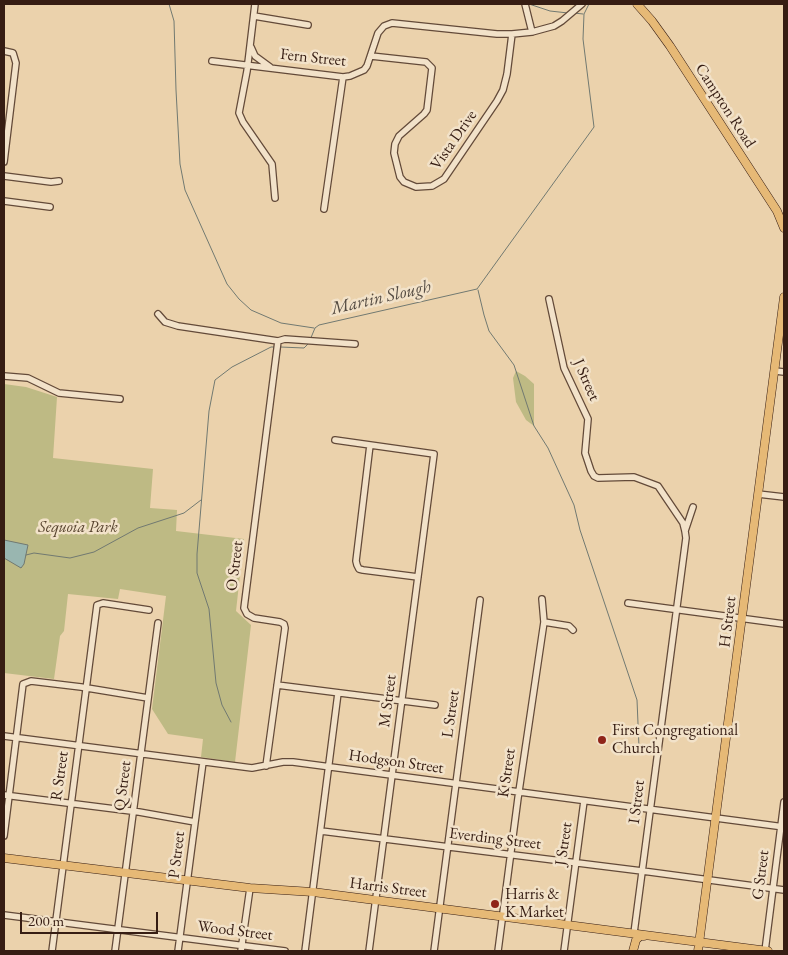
<!DOCTYPE html>
<html>
<head>
<meta charset="utf-8">
<style>
	body { margin:0 }
	#map { position:relative; width:788px; height:955px; overflow:hidden; background:#ebd2ac; font-family:"EB Garamond",serif }
	canvas { display:block }
	.frame { position:absolute; inset:0; border:5px solid #361d13; pointer-events:none }
	.scale { position:absolute; left:20px; top:912px; width:138px; height:22px; box-sizing:border-box; border:2px solid #361d13; border-top:0; padding-left:6px; font-size:15px; line-height:18px; white-space:nowrap; color:#361d13; -webkit-text-stroke:4px #f2e2c9; paint-order:stroke }
</style>
</head>
<body>
<div id="map">
<canvas width="788" height="955"></canvas>
<div class="frame"></div>
<div class="scale">200 m</div>
</div>
<script>
const ctx = document.querySelector('canvas').getContext('2d');
ctx.lineJoin = 'round';
function paint(path, color) { ctx.fillStyle = color; ctx.fill(path, 'evenodd'); }
const toPath = rows => new Path2D(rows.map(r => 'M' + r).join(''));
function trace(path, color, width, dash) { ctx.strokeStyle = color; ctx.lineWidth = width; ctx.lineCap = dash ? 'butt' : 'round'; ctx.setLineDash(dash || []); ctx.stroke(path); }
function label(font, color, halo, rows, align = 'center') {
  ctx.font = font + ' "EB Garamond",serif'; ctx.lineWidth = 5; ctx.setLineDash([]); ctx.textBaseline = 'middle'; ctx.strokeStyle = halo; ctx.fillStyle = color; for (const [text, x, y, turn = 0] of rows) {
    ctx.save(); ctx.translate(x, y); ctx.rotate((+turn || 0) * Math.PI / 180); ctx.textAlign = isNaN(turn) ? turn : align; if (halo) ctx.strokeText(text, 0, 0); ctx.fillText(text, 0, 0); ctx.restore();
  }
}
paint(toPath([
	[516,371,525,376,534,384,534,426,526,420,516,402,513,378],
	[4,384,26,387,57,397,53,458,153,469,150,508,177,510,176,531,244,539,236,611,251,625,235,762,201,757,203,739,168,734,152,709,166,596,120,589,118,599,68,594,64,631,60,636,54,679,4,673]
]), '#beba84');
const water = toPath([
	[4,540,28,545,24,564,21,568,4,558,4,540]
]);
paint(water, '#99b6b0');
trace(water, '#717971', 1);
trace(toPath([
	[169,4,174,21,176,90,180,164,185,190,227,284,239,299,251,310,281,323,314,328],
	[529,4,550,11,568,13],
	[574,13,583,14],
	[478,290,484,315,489,331,514,365,534,426,548,448,574,505,580,530,637,700,639,747],
	[310,340,315,328,319,325,477,289,594,127,583,39,584,14,589,4],
	[280,347,304,348,309,343],
	[26,555,34,553,70,558,94,552,138,528,184,513,201,500],
	[231,722,222,705,216,683,209,609,197,573,197,554,209,411,215,380,232,367,271,347,276,347]
]), '#717971', 1);
const minor = toPath([
	[255,4,247,71,239,113,243,122,272,164,275,198],
	[525,4,532,32],
	[254,16,308,25],
	[251,47,255,56,270,67],
	[4,51,13,53,16,63,4,162],
	[371,56,426,62,432,68,427,110,424,114,399,136,395,144,394,153,400,177,404,182,416,187,432,186,444,179,497,101,503,90,507,74,512,34],
	[212,61,343,77,350,76,364,70,367,66,378,33,384,26,392,23,497,34,512,34,532,32,554,26,562,21,582,4],
	[4,176,51,182,59,181],
	[4,201,50,207],
	[324,209,343,77],
	[549,299,564,368,588,419,585,453,591,471,594,476,598,478,634,477,658,486,683,523,685,531,686,538,634,933],
	[158,314,165,322,178,326,278,341,285,339,355,344],
	[775,371,784,372],
	[4,376,28,378,59,393,120,399],
	[335,440,434,454,369,951],
	[370,445,356,561,357,565,359,569,363,570,418,577],
	[758,494,784,497],
	[685,531,693,507],
	[628,603,784,624],
	[544,622,569,626,573,630],
	[277,685,435,705],
	[4,736,252,768,283,762,293,762,784,827],
	[266,766,285,628,284,624,280,622,254,618,247,614,244,608,278,341],
	[4,795,139,812,195,822],
	[321,831,650,872,784,890],
	[4,836,23,684,31,681,81,687,148,698],
	[4,915,285,951],
	[52,951,97,605,103,603,149,610],
	[115,951,158,623],
	[178,951,203,762],
	[241,951,250,888],
	[305,951,338,693],
	[434,951,480,600],
	[498,951,518,798,544,622,542,599],
	[564,951,584,801],
	[765,951,784,802]
]);
const major = toPath([
	[637,4,652,21,670,46,777,211,784,228],
	[4,858,250,888,313,892,768,951],
	[633,951,636,940,640,936,644,936],
	[698,951,784,297]
]);
trace(minor, '#634a39', 8);
trace(major, '#361d13', 9);
trace(minor, '#f2e2c9', 5.5);
trace(major, '#e6b976', 8);
for (const [x, y, r, color] of [
	[602,740,5,"#8f2418"],
	[495,904,5,"#8f2418"]
]) { const dot = new Path2D(); dot.arc(x, y, r, 0, 2 * Math.PI); ctx.fillStyle = color; ctx.fill(dot); trace(dot, '#f2e2c9', 2); }
label('16px', '#361d13', '#f2e2c9', [
	["Fern Street",313,58,6],
	["Campton Road",725,106,57],
	["Vista Drive",454,140,-55],
	["J Street",586,380,66],
	["O Street",235,566,-83],
	["H Street",728,622,-83],
	["M Street",388,701,-83],
	["L Street",451,714,-82],
	["Hodgson Street",396,762,8],
	["K Street",507,773,-82],
	["R Street",60,776,-82],
	["Q Street",123,786,-83],
	["I Street",637,802,-83],
	["Everding Street",495,839,7],
	["J Street",564,844,-82],
	["P Street",177,855,-83],
	["G Street",761,875,-83],
	["Harris Street",388,888,7],
	["Wood Street",235,931,7]
]);
label('italic 16px', '#58442f', '#f2e2c9', [
	["Sequoia Park",78,528]
]);
label('16px', '#361d13', '#f2e2c9', [
	["First Congregational",612,731],
	["Church",612,749],
	["Harris &",505,895],
	["K Market",505,913]
], 'left');
label('italic 18px', '#544b42', '#f2e2c9', [
	["Martin Slough",381,298,-13]
]);
</script>
</body>
</html>
